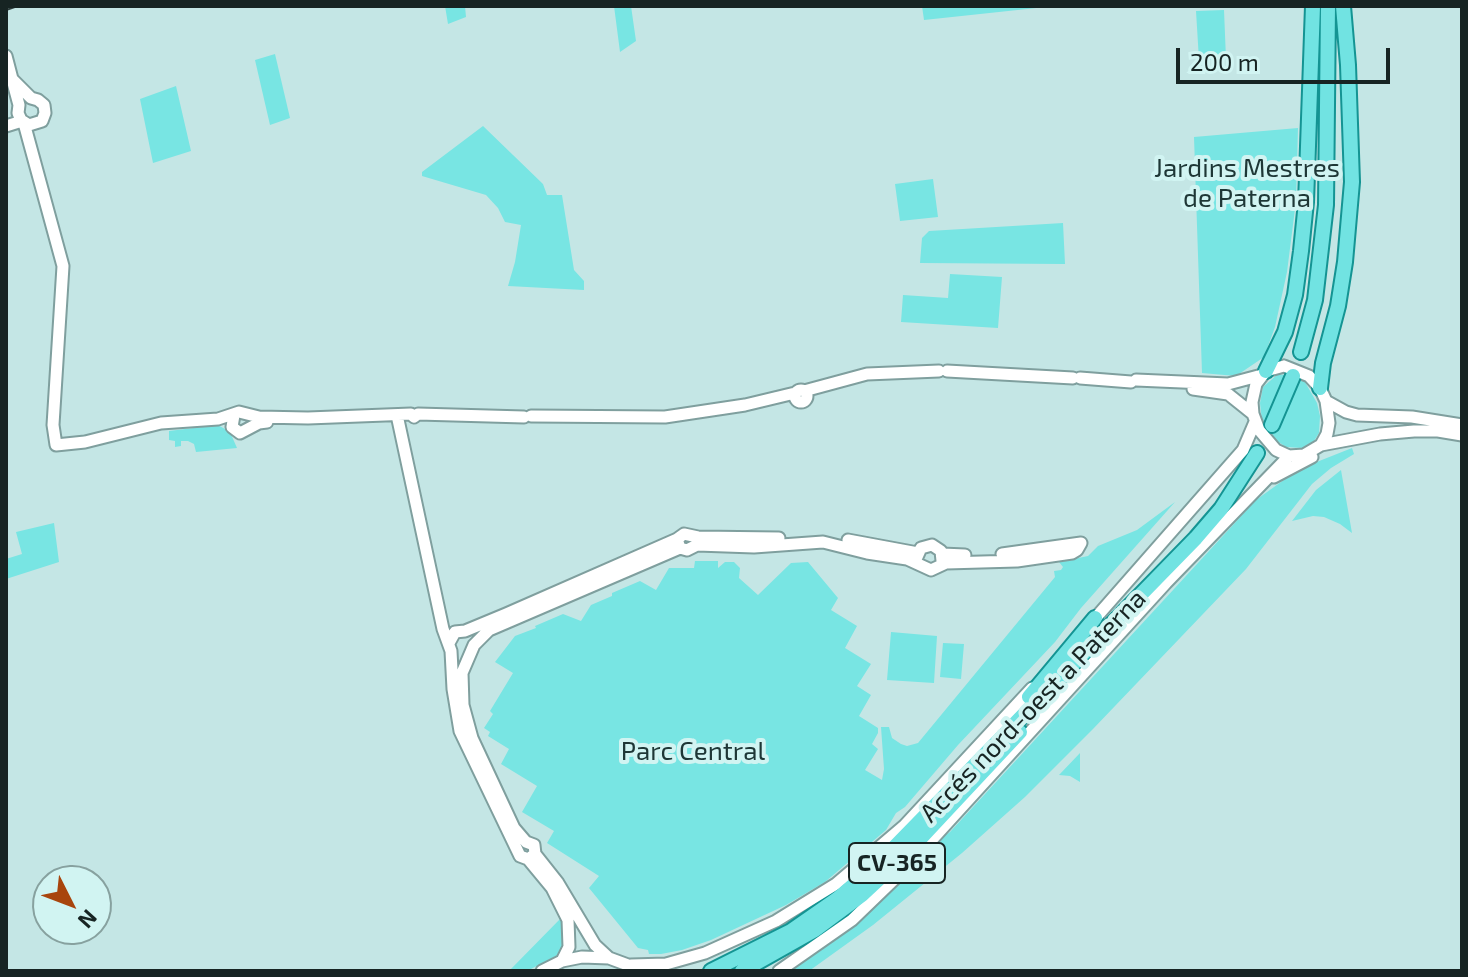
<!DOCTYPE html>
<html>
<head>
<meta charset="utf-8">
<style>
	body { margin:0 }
	#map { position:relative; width:1468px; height:977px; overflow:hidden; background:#c4e6e5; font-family:"Exo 2",sans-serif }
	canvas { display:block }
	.frame { position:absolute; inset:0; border:8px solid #172423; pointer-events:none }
	.north { position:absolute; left:32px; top:865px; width:80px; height:80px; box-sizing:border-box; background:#d1f4f2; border:2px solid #87a19f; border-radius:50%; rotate:132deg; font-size:22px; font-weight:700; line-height:32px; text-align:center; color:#172423 }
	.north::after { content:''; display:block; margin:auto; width:28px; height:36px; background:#a8450d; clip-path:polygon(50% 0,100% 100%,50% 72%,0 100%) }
	.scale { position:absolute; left:1176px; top:48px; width:214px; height:36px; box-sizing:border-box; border:4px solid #172423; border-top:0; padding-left:10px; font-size:24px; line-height:28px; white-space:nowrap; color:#172423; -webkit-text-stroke:6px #d1f4f2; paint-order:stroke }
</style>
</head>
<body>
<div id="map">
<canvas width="1468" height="977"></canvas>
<div class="frame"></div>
<div class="north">N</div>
<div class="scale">200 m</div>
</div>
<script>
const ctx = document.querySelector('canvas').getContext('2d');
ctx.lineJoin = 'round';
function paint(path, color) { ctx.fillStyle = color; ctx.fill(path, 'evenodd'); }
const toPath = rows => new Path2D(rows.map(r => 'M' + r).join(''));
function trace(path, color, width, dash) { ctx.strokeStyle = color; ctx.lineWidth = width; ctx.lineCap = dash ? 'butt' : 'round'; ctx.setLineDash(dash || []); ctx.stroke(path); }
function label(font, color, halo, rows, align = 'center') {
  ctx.font = font + ' "Exo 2",sans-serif'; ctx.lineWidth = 8; ctx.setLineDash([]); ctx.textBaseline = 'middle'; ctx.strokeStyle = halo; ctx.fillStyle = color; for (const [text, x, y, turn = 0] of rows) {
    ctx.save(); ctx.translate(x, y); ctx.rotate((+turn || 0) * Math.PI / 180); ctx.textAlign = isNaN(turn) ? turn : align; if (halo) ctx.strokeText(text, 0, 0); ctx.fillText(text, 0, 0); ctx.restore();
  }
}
paint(toPath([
	[445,6,465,6,466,17,448,24],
	[614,6,631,6,636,41,620,52],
	[922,6,1055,6,924,20],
	[1224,10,1226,59,1199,60,1196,11],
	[275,54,290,118,270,125,255,60],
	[176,86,191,151,153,163,140,99],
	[483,126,543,184,547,195,562,195,574,270,584,281,584,290,508,286,515,262,521,225,505,222,498,208,486,195,422,176,422,172],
	[1298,128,1296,201,1287,272,1275,327,1264,357,1236,376,1202,373,1194,137],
	[933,179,938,217,900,221,895,184],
	[1063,223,1065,264,920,263,922,238,929,231],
	[950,274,1002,277,998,328,901,322,903,295,948,298],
	[1278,374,1285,375,1265,422,1278,429,1300,379,1305,382,1317,403,1320,416,1319,433,1314,441,1302,448,1286,447,1277,441,1262,421,1260,403,1263,387],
	[218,425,230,432,237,448,196,452,194,444,188,441,181,441,181,446,175,447,175,441,169,440,169,431],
	[1352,448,1354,454,1331,468,1312,484,1246,569,1093,729,1025,797,962,853,873,925,809,971,790,971,855,923,936,841,950,832,1256,500,1299,469],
	[1341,470,1352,533,1340,524,1324,517,1313,516,1292,521,1316,490],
	[1175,502,1081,608,1055,642,958,745,905,807,896,813,886,830,825,882,786,905,711,940,682,950,661,954,649,954,648,950,638,948,589,888,599,876,547,843,554,831,522,812,537,786,501,764,509,749,488,736,490,732,484,728,493,714,490,711,513,673,495,662,515,636,536,628,535,626,563,614,581,621,591,605,612,596,612,593,640,581,656,590,669,568,694,568,695,561,718,561,718,568,725,562,734,562,740,568,739,578,758,595,791,563,808,562,838,598,831,610,857,626,845,648,871,664,857,686,871,695,859,716,878,728,878,733,872,744,878,749,865,770,882,780,884,769,881,727,889,727,892,738,901,744,907,746,918,743,1055,577,1054,571,1061,570,1063,567,1059,562,1088,556,1098,546,1137,530],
	[54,523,59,562,6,579,6,559,22,554,16,532],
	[891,632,937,636,934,683,887,680],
	[943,643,964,644,961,679,940,677],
	[1080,753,1080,782,1070,776,1059,775],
	[562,917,565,945,562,953,527,971,509,971]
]), '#78e5e3');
const minor = toPath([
	[6,56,12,79,19,105,18,113,21,120,29,125,42,121,45,113,44,105,38,100,31,98,12,79],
	[24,123,63,266,53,425,56,445,85,442,161,423,218,419,239,412,259,417,308,418,411,414,414,417,418,414,524,417],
	[6,126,22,121],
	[1284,366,1309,376,1320,388,1326,401,1329,423,1327,434,1321,445,1304,455,1289,456,1276,450,1259,430,1253,414,1252,402,1256,384,1266,371,1284,366],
	[947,371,1073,378],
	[1080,378,1131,382],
	[1136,380,1228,384,1262,375],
	[1193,389,1228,394,1253,414],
	'795 396a6 6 0 1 1 12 0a6 6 0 1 1-12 0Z',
	[804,391,867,374,939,371],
	[1326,401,1346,412,1357,415,1412,417,1462,425],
	[234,415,232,427,240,433,259,423,267,422],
	[397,415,443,629,451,651,453,689,460,731,520,856,528,859,535,854],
	[531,416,665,417,745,405,795,393],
	[1321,445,1380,434,1414,431,1438,431,1462,435],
	[1274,477,1312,457],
	[848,540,918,553],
	[680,548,677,539,684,534,698,537,779,538],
	[942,554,965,555],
	[1002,554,1081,543],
	[917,557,921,548,932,545,941,551,942,561],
	[1092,622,1243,450,1255,422],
	[449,643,455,632,465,631,506,614,677,539],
	[528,859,552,888,568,920,569,947,562,961],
	[609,958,595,945,558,883,535,854,534,845,526,842,514,828,472,738,463,705,462,673,474,645,489,630,680,548,687,550,697,545,754,547,823,542,867,553,907,559,931,570,946,563,1017,561,1072,553,1077,550,1081,543],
	[631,965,666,964,705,953,776,921,836,884,904,826,1032,688],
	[542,971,562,961,582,957,609,958,636,968],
	[779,971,852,920,908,866,1166,583,1289,456]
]);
const major = toPath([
	[1301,352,1315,300,1326,205,1328,6],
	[1266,371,1285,332,1295,295,1301,251,1306,202,1313,6],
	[1320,388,1323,363,1338,306,1345,262,1352,182,1348,65,1343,6],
	[1272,425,1293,376],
	[1029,697,1095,618],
	[711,971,791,931,837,899,878,864,1196,538,1221,509,1257,453],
	[742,971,815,930,862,895,907,853,1020,732]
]);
trace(minor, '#7f9f9e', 15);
trace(major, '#149493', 18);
trace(minor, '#fff', 11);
trace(major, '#71e3e2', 14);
trace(toPath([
	[6,10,18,6]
]), '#2d3d3c', 2, [10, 10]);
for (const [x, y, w] of [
	[897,863,96]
]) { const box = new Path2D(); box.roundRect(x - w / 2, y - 20, w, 40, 6); ctx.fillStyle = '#d1f4f2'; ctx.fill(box); trace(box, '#172423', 2); }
label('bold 24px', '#172423', null, [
	["CV-365",897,863]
]);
label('26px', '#1e3736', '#d1f4f2', [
	["Jardins Mestres",1247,168],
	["de Paterna",1247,198],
	["Parc Central",693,751]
]);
label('26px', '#172423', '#d1f4f2', [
	["Accés nord-oest a Paterna",1033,706,-46]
]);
</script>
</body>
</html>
